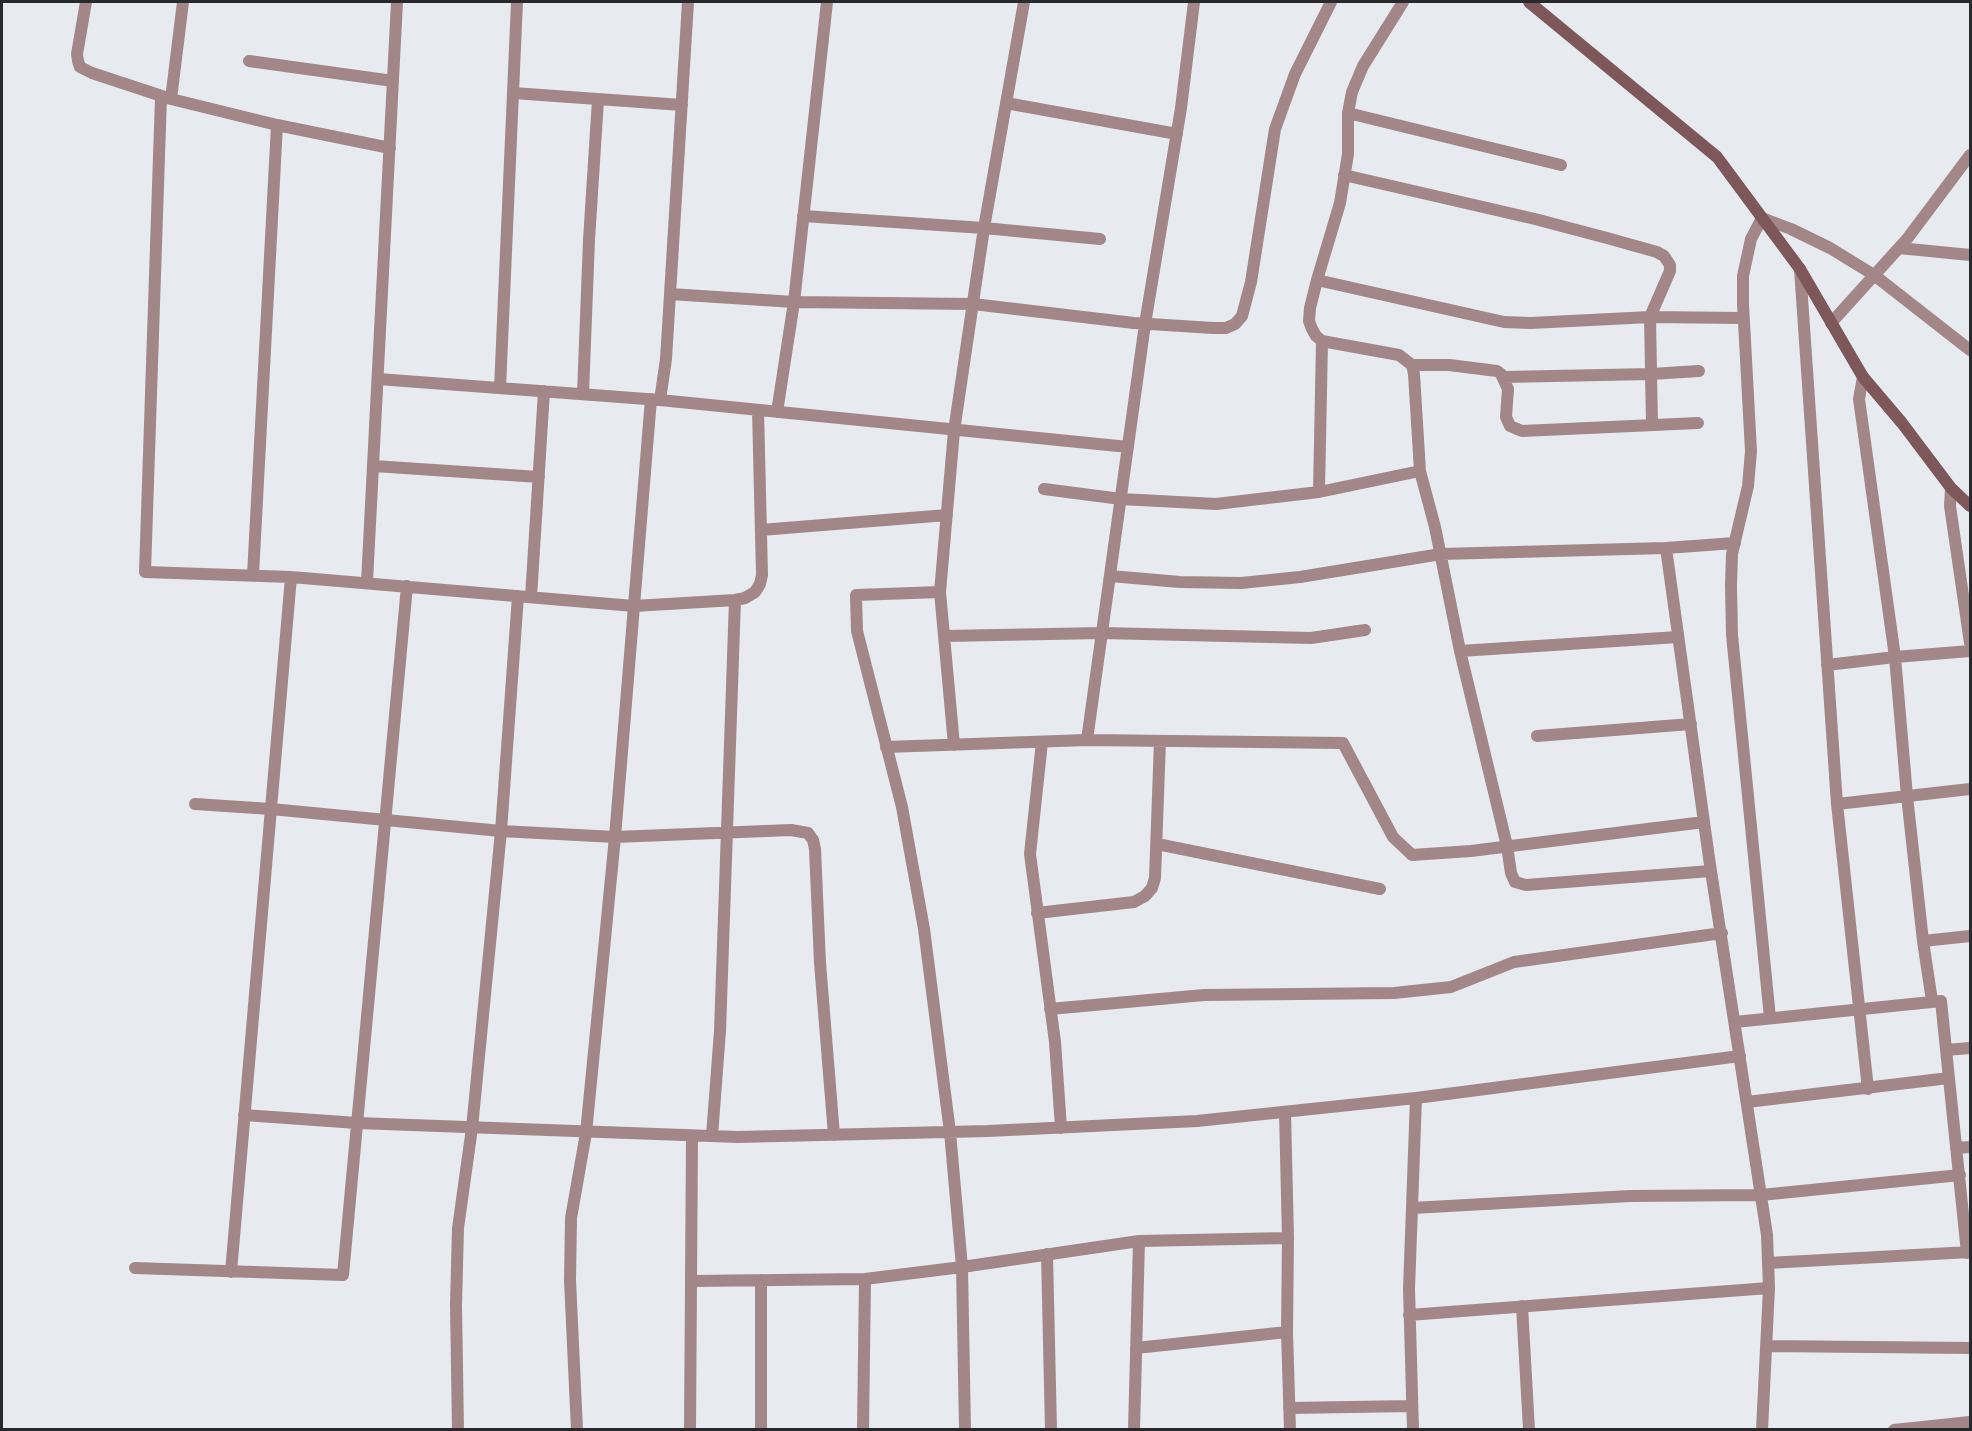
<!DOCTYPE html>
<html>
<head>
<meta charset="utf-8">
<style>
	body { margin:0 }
	#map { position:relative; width:1972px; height:1431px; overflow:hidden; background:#e7ebf0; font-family:"Exo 2",sans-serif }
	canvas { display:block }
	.frame { position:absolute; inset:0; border:3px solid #27292a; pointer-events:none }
</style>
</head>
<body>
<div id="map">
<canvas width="1972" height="1431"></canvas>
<div class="frame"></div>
</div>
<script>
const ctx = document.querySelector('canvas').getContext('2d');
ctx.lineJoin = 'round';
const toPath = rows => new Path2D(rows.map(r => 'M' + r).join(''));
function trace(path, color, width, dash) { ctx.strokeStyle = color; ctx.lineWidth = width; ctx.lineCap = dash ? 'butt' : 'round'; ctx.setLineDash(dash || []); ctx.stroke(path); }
trace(toPath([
	[86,2,77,54,78,61,80,67,92,73,171,99,277,125,390,148],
	[1403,2,1363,66,1352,92,1348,113,1348,154,1340,203,1317,280,1310,308,1309,321,1312,329,1316,336,1322,341,1399,355,1412,365,1414,374,1420,471,1435,527,1460,651,1507,846,1511,873,1515,882,1526,885,1711,871],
	[249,61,393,81],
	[513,93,682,105],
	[161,97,145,572,291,577,634,606,735,600,745,598,755,592,760,584,762,575,758,410],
	[171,99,183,2],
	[1006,103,1177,134],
	[1348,113,1561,165],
	[1344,175,1535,219,1607,238,1657,252,1664,256,1670,265,1670,271,1650,317,1652,425],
	[803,216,984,228,1100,239],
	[1899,248,1970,255],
	[1800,269,1837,804,1868,1089],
	[1317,280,1504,322,1531,323,1650,317,1743,318],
	[670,294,794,302,973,304,1134,323,1213,328,1226,328,1235,324,1242,316,1251,282,1275,129,1295,74,1331,2],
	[1831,323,1907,239,1970,155],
	[1412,365,1449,365,1497,371,1501,374,1508,389,1506,417,1510,426,1522,431,1698,423],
	[1504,377,1651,374,1699,371],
	[1863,377,1859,399,1895,657,1907,796,1923,941],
	[378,379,660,400,1128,447],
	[500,388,517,2],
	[583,394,589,240,598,100],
	[660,400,666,359,688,2],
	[777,412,794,302,827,2],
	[374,466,539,477],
	[1951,488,1950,506,1970,643],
	[1044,489,1121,499,1216,504,1319,492,1420,471],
	[1319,492,1322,341],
	[761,530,947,515],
	[1666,548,1709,858,1767,1235,1769,1288,1762,1430],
	[253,575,277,125],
	[1110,576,1180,582,1241,583,1300,577,1441,554,1666,548,1735,543],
	[367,582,397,2],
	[940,592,856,595,857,631,902,807,924,929,950,1132,962,1267,965,1430],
	[531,597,544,391],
	[945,636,1102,633,1311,638,1365,630],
	[1460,651,1678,637],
	[1827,665,1895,657,1970,651],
	[1537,736,1691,724],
	[1087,740,1145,324,1181,108,1194,2],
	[1042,742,1030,854,1055,1042,1061,1128],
	[954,745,940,592,954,431,984,228,1024,2],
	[886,747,1087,740,1343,743,1393,837,1412,855,1471,851,1704,822],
	[195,804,271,809,501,831,615,837,791,830,808,833,813,840,815,849,820,963,834,1135],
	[1837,804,1970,789],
	[1157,844,1380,889],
	[1037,913,1134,902,1145,896,1152,888,1155,878,1160,741],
	[1932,1001,1923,941,1970,936],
	[1050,1009,1204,995,1394,993,1451,987,1514,962,1722,933],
	[1770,1018,1732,635,1731,586,1732,554,1748,486,1751,451,1743,304,1743,276,1751,239,1762,218,1791,229,1830,248,1874,275,1970,350],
	[1735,1022,1941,1001,1967,1253],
	[1946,1050,1970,1048],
	[1747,1102,1949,1078],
	[1285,1112,1288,1238,1287,1332,1290,1430],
	[244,1115,357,1123,738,1137,988,1131,1197,1121,1416,1098,1740,1056],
	[712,1136,720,1031,735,600],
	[1956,1148,1970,1147],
	[1412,1208,1630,1196,1761,1195,1960,1175],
	[1047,1254,1051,1430],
	[1768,1263,1970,1252],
	[135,1268,343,1275,407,586],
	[231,1272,291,577],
	[761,1280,761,1430],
	[691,1281,865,1279,962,1267,1139,1241,1288,1238],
	[1522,1306,1529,1430],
	[1409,1315,1769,1288],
	[1766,1346,1970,1348],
	[1136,1348,1287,1332],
	[1289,1408,1412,1406],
	[458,1430,456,1305,458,1228,472,1128,501,831,518,596],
	[577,1430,570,1280,571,1218,586,1133,615,837,651,399],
	[690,1430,692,1136],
	[863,1430,865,1279],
	[1134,1430,1139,1241],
	[1413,1430,1409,1289,1416,1098],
	[1894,1430,1970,1422]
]), '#a28688', 12);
trace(toPath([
	[1529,2,1717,157,1800,269,1863,377,1902,423,1951,488,1970,506]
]), '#7d575a', 12);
</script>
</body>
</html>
